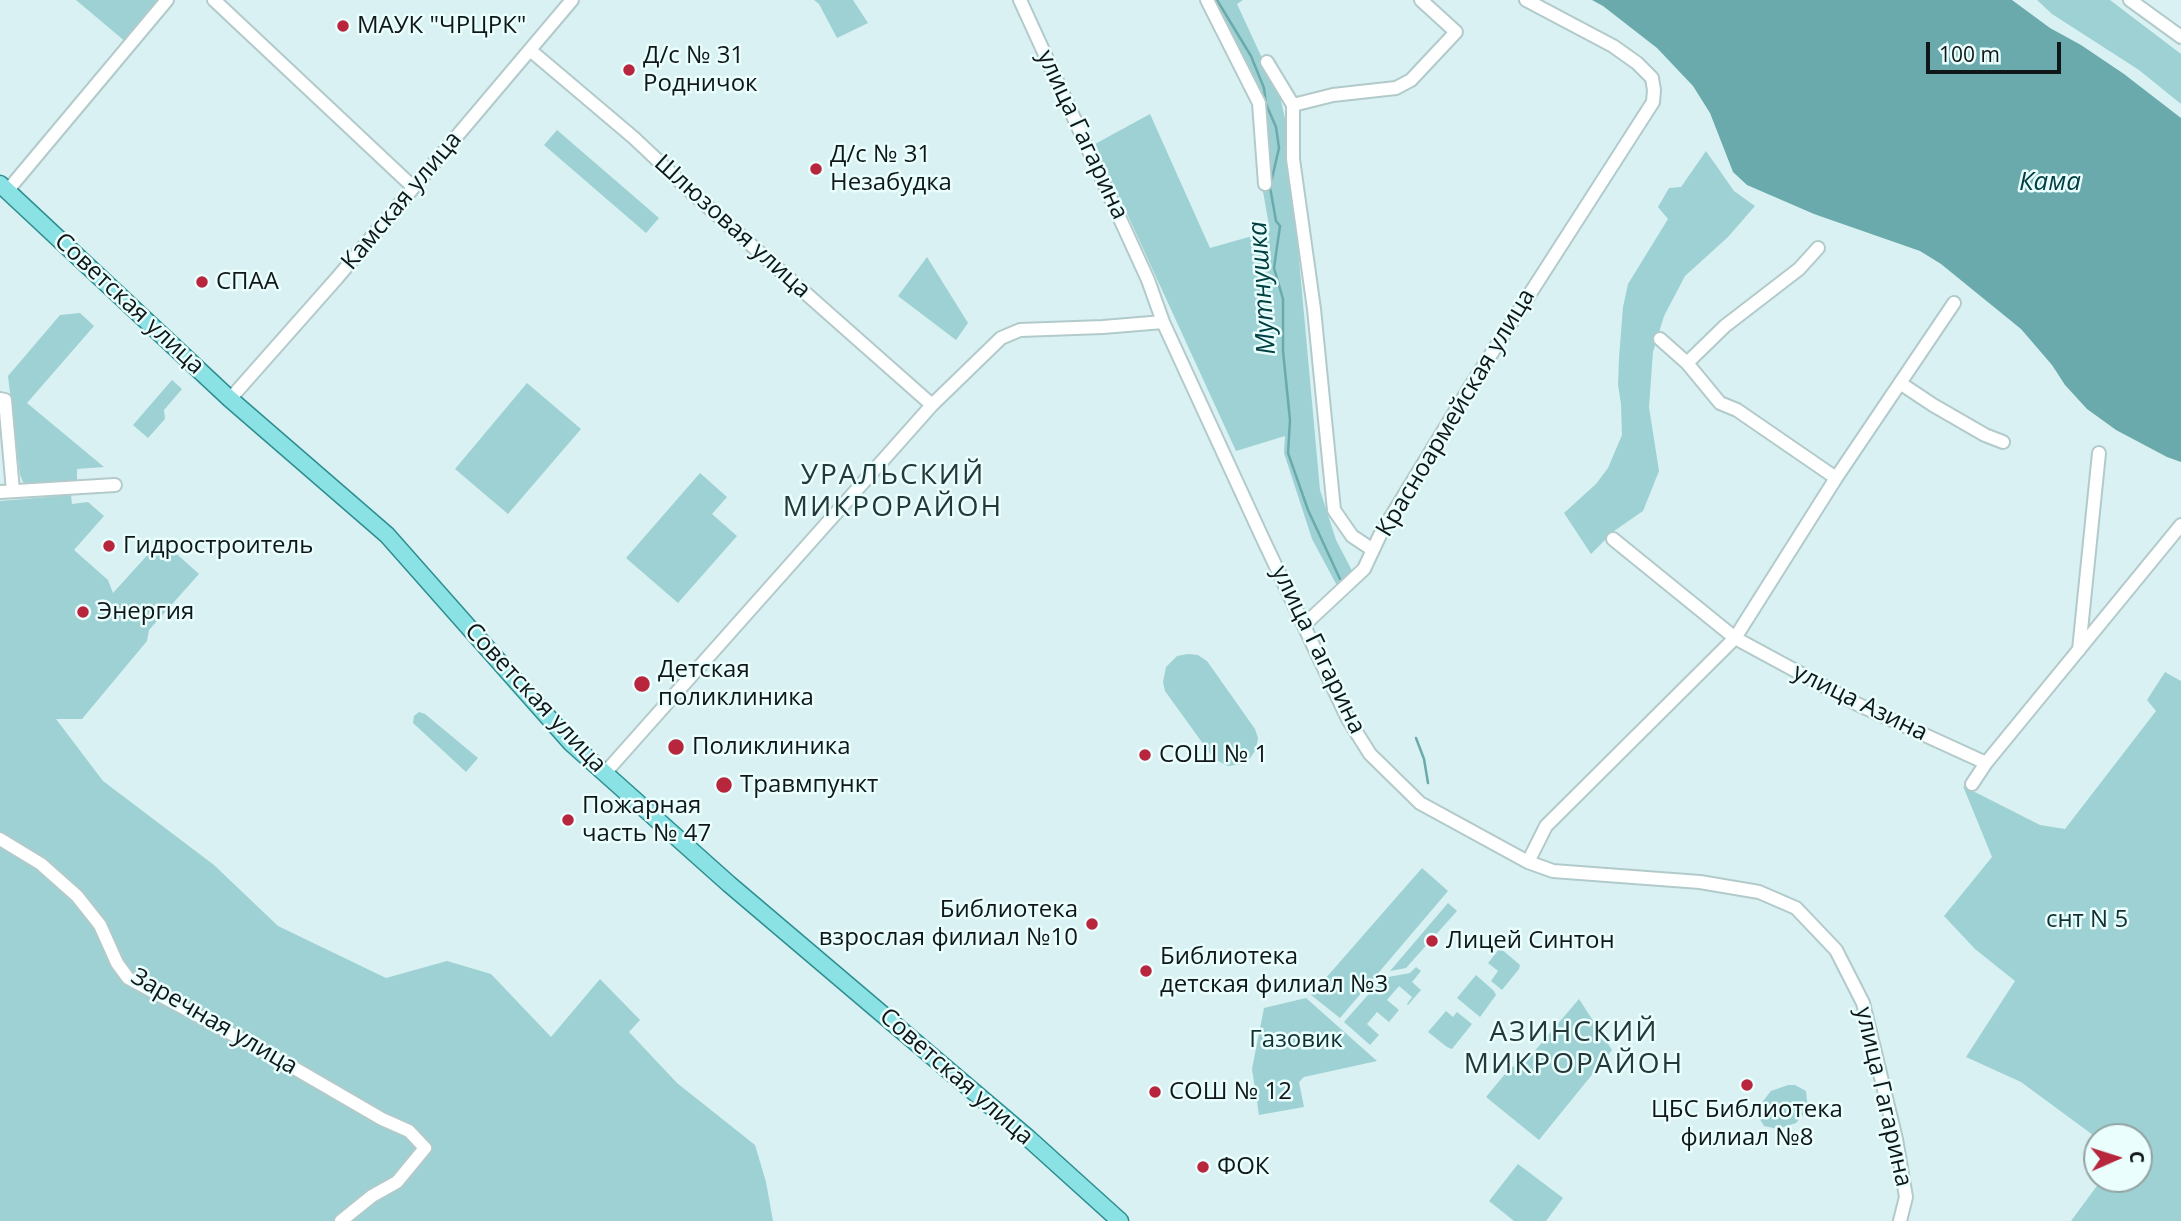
<!DOCTYPE html>
<html>
<head>
<meta charset="utf-8">
<style>
	body { margin:0 }
	#map { position:relative; width:2181px; height:1221px; overflow:hidden; background:#d9f1f2; font-family:"Open Sans",sans-serif }
	canvas { display:block }
	.north { position:absolute; left:2083px; top:1123px; width:70px; height:70px; box-sizing:border-box; background:#eafefe; border:2px solid #92a2a2; border-radius:50%; rotate:87deg; font-size:19px; font-weight:700; line-height:28px; text-align:center; color:#0f1718 }
	.north::after { content:''; display:block; margin:auto; width:24px; height:32px; background:#b8263d; clip-path:polygon(50% 0,100% 100%,50% 72%,0 100%) }
	.scale { position:absolute; left:1926px; top:42px; width:135px; height:32px; box-sizing:border-box; border:4px solid #0f1718; border-top:0; padding-left:9px; font-size:21px; line-height:24px; white-space:nowrap; color:#0f1718; -webkit-text-stroke:5px #eafefe; paint-order:stroke }
</style>
</head>
<body>
<div id="map">
<canvas width="2181" height="1221"></canvas>
<div class="north">С</div>
<div class="scale">100 m</div>
</div>
<script>
const ctx = document.querySelector('canvas').getContext('2d');
ctx.lineJoin = 'round';
function paint(path, color) { ctx.fillStyle = color; ctx.fill(path, 'evenodd'); }
const toPath = rows => new Path2D(rows.map(r => 'M' + r).join(''));
function trace(path, color, width, dash) { ctx.strokeStyle = color; ctx.lineWidth = width; ctx.lineCap = dash ? 'butt' : 'round'; ctx.setLineDash(dash || []); ctx.stroke(path); }
function label(font, color, halo, rows, align = 'center') {
  ctx.font = font + ' "Open Sans",sans-serif'; ctx.lineWidth = 5; ctx.setLineDash([]); ctx.textBaseline = 'middle'; ctx.strokeStyle = halo; ctx.fillStyle = color; for (const [text, x, y, turn = 0] of rows) {
    ctx.save(); ctx.translate(x, y); ctx.rotate((+turn || 0) * Math.PI / 180); ctx.textAlign = isNaN(turn) ? turn : align; if (halo) ctx.strokeText(text, 0, 0); ctx.fillText(text, 0, 0); ctx.restore();
  }
}
paint(toPath([
	[76,0,164,0,127,43],
	[814,0,853,0,868,23,837,38,819,4],
	[1210,0,1243,0,1237,4,1280,97,1287,127,1320,490,1336,540,1358,582,1342,595,1312,539,1284,453,1285,436,1236,451,1095,144,1150,114,1210,248,1270,231,1262,186,1262,103],
	[2037,0,2110,0,2181,54,2181,104,2139,70,2052,14],
	[557,130,659,218,646,233,544,145],
	[1706,151,1734,191,1755,206,1728,237,1685,276,1664,316,1653,352,1649,407,1659,471,1643,511,1614,531,1591,554,1564,513,1596,484,1608,468,1622,435,1621,404,1618,385,1619,358,1623,307,1628,284,1668,219,1658,207,1669,188,1681,187],
	[927,257,968,323,956,340,898,296],
	[80,313,94,326,27,403,104,467,77,469,77,483,31,486,23,482,20,475,8,376,60,315],
	[172,380,182,389,164,410,165,419,148,438,133,425],
	[527,383,581,429,508,514,455,469],
	[700,473,727,497,712,514,737,536,678,603,626,558],
	[71,495,72,504,88,502,104,516,74,550,108,580,113,593,161,540,199,574,149,630,147,641,82,719,56,719,103,781,214,865,278,926,386,978,447,961,491,974,551,1037,600,979,640,1020,629,1032,677,1083,755,1145,766,1182,773,1221,0,1221,0,501],
	[1188,654,1198,655,1207,661,1255,729,1258,738,1256,749,1251,757,1243,764,1228,766,1214,759,1165,691,1163,682,1166,667,1177,656],
	[2165,672,2181,681,2181,1221,2071,1221,2102,1179,2139,1179,2139,1137,2097,1138,2021,1082,1966,1057,2015,981,1975,949,1944,916,1992,857,1963,786,2040,825,2065,829,2156,711,2147,700],
	[419,712,425,714,478,758,466,772,413,723,414,716],
	[1422,868,1448,891,1340,1018,1311,995],
	[1448,903,1457,911,1406,968,1390,971],
	[1500,948,1520,965,1519,969,1502,990,1491,981,1498,971,1488,963],
	[1416,967,1421,971,1412,982,1421,990,1408,1005,1407,1004,1412,997,1399,986,1387,1000,1399,1010,1389,1022,1377,1012,1367,1024,1379,1035,1370,1045,1344,1022,1383,978,1410,973],
	[1476,975,1494,991,1496,995,1480,1017,1457,998],
	[1306,998,1377,1061,1304,1077,1299,1082,1304,1107,1259,1115,1252,1069,1264,1008],
	[1579,999,1612,1050,1539,1140,1486,1097,1510,1068,1527,1060],
	[1446,1011,1453,1017,1457,1012,1472,1024,1452,1049,1447,1047,1428,1032],
	[1788,1085,1795,1085,1806,1091,1808,1109,1796,1123,1778,1129,1764,1126,1758,1116,1759,1106,1771,1091],
	[1518,1164,1563,1198,1546,1221,1514,1221,1489,1201]
]), '#9ed1d3');
paint(toPath([
	[1592,0,2012,0,2050,28,2081,45,2124,74,2181,118,2181,462,2167,457,2116,430,2087,409,2065,385,2052,365,2021,329,1941,264,1920,251,1814,214,1747,185,1733,172,1710,113,1693,86,1657,48,1603,6]
]), '#6baaac');
trace(toPath([
	[1217,0,1251,56,1264,88,1266,104,1276,127,1279,148,1270,187,1276,221,1280,226,1274,268,1283,299,1283,351,1290,420,1288,453,1308,510,1340,579],
	[1416,738,1424,759,1428,783]
]), '#6baaac', 2.5);
const minor = toPath([
	[214,0,413,187],
	[1020,0,1148,280,1163,322,1262,537,1348,719,1370,754,1420,803,1528,862,1553,871,1700,882,1759,892,1796,908,1836,950,1863,1003,1896,1139,1906,1197,1900,1221],
	[1207,0,1259,103,1265,184],
	[2130,0,2181,37],
	[530,50,634,138,689,190,932,405],
	[1267,62,1293,105,1293,159,1314,309,1334,510,1352,536,1373,550],
	[1293,105,1333,95,1396,88,1411,80,1456,32,1421,0],
	[8,190,167,0],
	[1660,339,1687,363,1720,403,1737,410,1836,478],
	[1687,363,1725,326,1799,269,1818,248],
	[1900,383,1933,405,1985,435,2003,442],
	[0,399,5,400,13,491],
	[230,399,337,278,572,0],
	[0,492,115,485],
	[1613,539,1735,638,1857,704,1986,763],
	[1304,625,1364,569,1380,535,1472,384,1653,102,1654,90,1652,78,1637,63,1613,46,1526,0],
	[2079,650,2099,453],
	[605,773,932,405,1001,338,1020,330,1103,327,1163,322],
	[1972,784,1986,763,2181,525],
	[0,839,41,864,77,896,100,925,117,963,128,978,289,1065,382,1119,409,1131,425,1148,397,1182,372,1196,341,1221],
	[1528,862,1546,826,1735,638,1836,478,1954,303]
]);
const major = toPath([
	[0,184,230,399,387,535,571,743,729,884,1027,1137,1120,1221]
]);
trace(minor, '#b2caca', 16);
trace(major, '#2d8e91', 19);
trace(minor, '#fff', 12);
trace(major, '#8be2e4', 16);
for (const [x, y, r, color] of [
	[343,26,7,"#b8263d"],
	[629,70,7,"#b8263d"],
	[816,169,7,"#b8263d"],
	[202,282,7,"#b8263d"],
	[109,546,7,"#b8263d"],
	[83,612,7,"#b8263d"],
	[642,684,9,"#b8263d"],
	[676,747,9,"#b8263d"],
	[1145,755,7,"#b8263d"],
	[724,785,9,"#b8263d"],
	[568,820,7,"#b8263d"],
	[1092,924,7,"#b8263d"],
	[1432,941,7,"#b8263d"],
	[1146,971,7,"#b8263d"],
	[1747,1085,7,"#b8263d"],
	[1155,1092,7,"#b8263d"],
	[1203,1167,7,"#b8263d"]
]) { const dot = new Path2D(); dot.arc(x, y, r, 0, 2 * Math.PI); ctx.fillStyle = color; ctx.fill(dot); trace(dot, '#eafefe', 2.5); }
label('24px', '#0f1718', '#eafefe', [
	["МАУК \"ЧРЦРК\"",357,26],
	["Д/с № 31",643,56],
	["Родничок",643,84],
	["Д/с № 31",830,155],
	["Незабудка",830,183],
	["СПАА",216,282],
	["Гидростроитель",123,546],
	["Энергия",97,612],
	["Детская",658,670],
	["поликлиника",658,698],
	["Поликлиника",692,747],
	["СОШ № 1",1159,755],
	["Травмпункт",740,785],
	["Пожарная",582,806],
	["часть № 47",582,834],
	["Библиотека",1078,910,"right"],
	["взрослая филиал №10",1078,938,"right"],
	["Лицей Синтон",1446,941],
	["Библиотека",1160,957],
	["детская филиал №3",1160,985],
	["СОШ № 12",1169,1092],
	["ЦБС Библиотека",1747,1110,"center"],
	["филиал №8",1747,1138,"center"],
	["ФОК",1217,1167]
], 'left');
label('24px', '#0f1718', '#eafefe', [
	["улица Гагарина",1082,135,65],
	["Камская улица",402,201,-50],
	["Шлюзовая улица",732,227,42],
	["Советская улица",129,304,43],
	["Красноармейская улица",1456,413,-59],
	["улица Гагарина",1318,650,64],
	["Советская улица",535,698,47],
	["улица Азина",1860,703,26],
	["Заречная улица",214,1022,30],
	["Советская улица",956,1077,41],
	["улица Гагарина",1883,1097,77]
]);
label('24px', '#0f3031', '#eafefe', [
	["снт N 5",2087,920],
	["Газовик",1296,1040]
]);
label('italic 26px', '#014042', '#eafefe', [
	["Кама",2050,183],
	["Мутнушка",1263,288,-94]
]);
ctx.letterSpacing = '2px';
label('28px', '#233838', '#eafefe', [
	["УРАЛЬСКИЙ",893,476],
	["МИКРОРАЙОН",893,508],
	["АЗИНСКИЙ",1574,1033],
	["МИКРОРАЙОН",1574,1065]
]);
ctx.letterSpacing = '0px';
</script>
</body>
</html>
